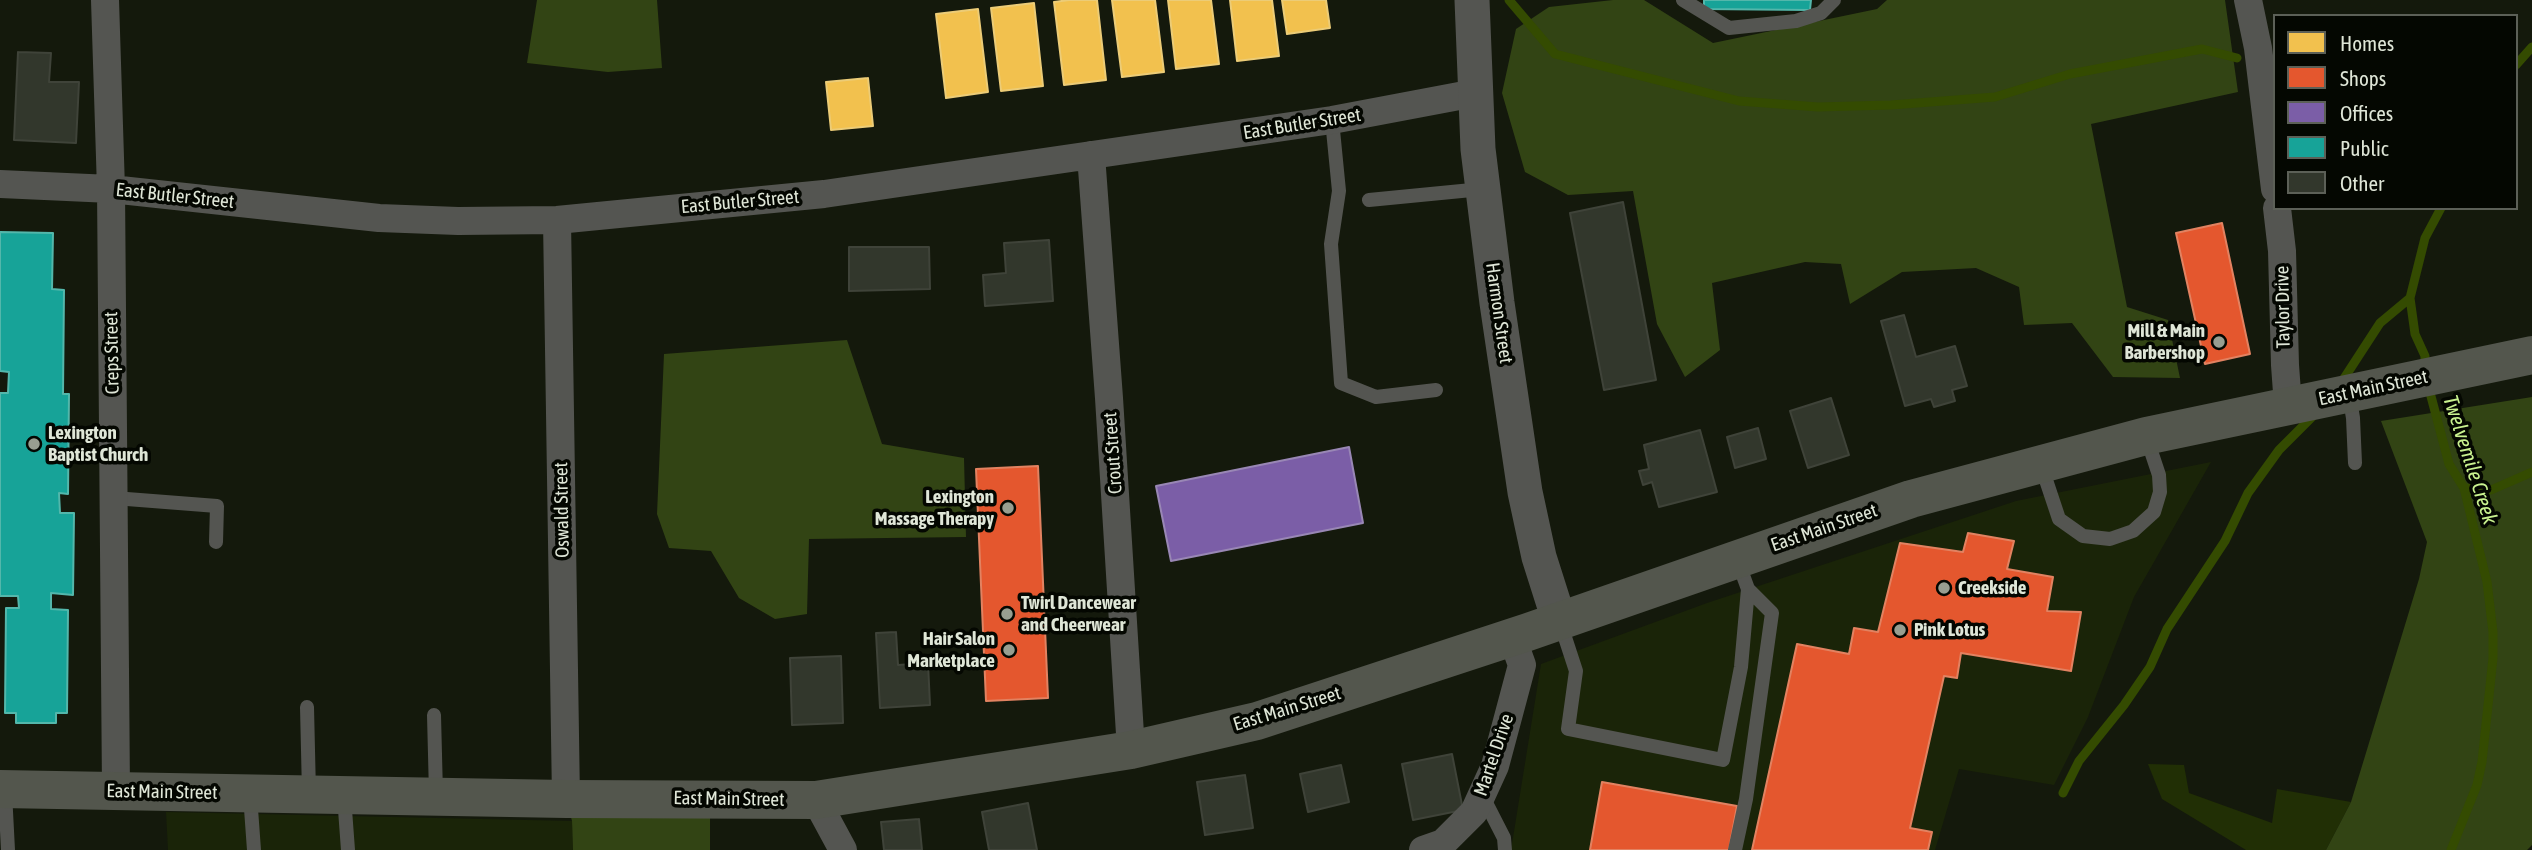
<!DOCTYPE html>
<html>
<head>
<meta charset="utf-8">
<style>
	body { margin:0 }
	#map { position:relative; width:2532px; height:850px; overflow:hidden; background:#14190c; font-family:"Asap Condensed",sans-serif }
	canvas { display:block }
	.legend { position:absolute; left:2273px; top:14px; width:245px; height:196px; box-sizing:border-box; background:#040701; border:2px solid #5c6057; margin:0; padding:9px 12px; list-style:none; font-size:21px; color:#dfe6d7 }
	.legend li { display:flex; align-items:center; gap:14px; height:35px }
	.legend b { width:35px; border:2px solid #5c6057 }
</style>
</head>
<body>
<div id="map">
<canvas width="2532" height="850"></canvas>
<ul class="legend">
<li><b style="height:19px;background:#f2c14e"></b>Homes</li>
<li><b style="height:19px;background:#e4572e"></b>Shops</li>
<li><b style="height:19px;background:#7b5ea7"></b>Offices</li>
<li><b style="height:19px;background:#17a398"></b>Public</li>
<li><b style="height:19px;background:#32372c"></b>Other</li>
</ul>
</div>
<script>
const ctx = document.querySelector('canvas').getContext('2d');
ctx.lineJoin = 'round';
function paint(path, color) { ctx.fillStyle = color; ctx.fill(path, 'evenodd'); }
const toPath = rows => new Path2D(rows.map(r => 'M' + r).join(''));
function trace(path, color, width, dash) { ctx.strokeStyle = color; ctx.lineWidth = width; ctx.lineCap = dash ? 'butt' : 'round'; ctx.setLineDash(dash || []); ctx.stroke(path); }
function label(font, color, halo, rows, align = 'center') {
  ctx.font = font + ' "Asap Condensed",sans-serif'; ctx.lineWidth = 7; ctx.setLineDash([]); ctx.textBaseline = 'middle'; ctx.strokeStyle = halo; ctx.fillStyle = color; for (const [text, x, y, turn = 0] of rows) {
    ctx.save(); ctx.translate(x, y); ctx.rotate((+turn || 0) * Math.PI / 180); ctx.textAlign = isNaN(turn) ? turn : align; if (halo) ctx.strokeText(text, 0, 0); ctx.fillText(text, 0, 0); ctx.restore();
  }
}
paint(toPath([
	[2211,462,2134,597,2088,717,2054,785,1959,769,1935,850,1511,850,1541,664,1707,603,2016,501],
	[166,812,572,821,573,850,168,850]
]), '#1a2408');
paint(toPath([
	[2148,764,2184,765,2189,793,2272,823,2277,789,2351,802,2326,850,2246,850,2162,799]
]), '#212f05');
paint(toPath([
	[537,0,657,0,662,68,608,72,527,63],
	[1613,0,1644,0,1713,43,1877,9,1887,0,2225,0,2238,92,2091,124,2127,307,2168,320,2180,378,2113,377,2072,323,2024,325,2019,287,1976,268,1902,272,1850,304,1841,264,1805,262,1712,283,1720,350,1685,377,1657,324,1633,191,1568,195,1525,172,1502,93,1516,29,1549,7],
	[847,340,882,444,964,458,966,537,809,539,807,614,775,619,739,598,711,551,669,548,657,514,664,354],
	[2532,397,2532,845,2527,850,2326,850,2351,802,2419,579,2427,542,2381,421],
	[710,798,710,850,573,850,572,821,566,799]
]), '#324414');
const homes = toPath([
	[1069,0,1097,0,1106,80,1064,85,1054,2,1069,0],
	[1112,0,1155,0,1164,72,1122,77,1112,0],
	[1168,0,1211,0,1219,64,1176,69,1168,0],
	[1230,0,1272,0,1279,56,1237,61,1230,0],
	[1282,0,1326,0,1330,28,1287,34,1282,0],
	[1034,3,1043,86,1001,91,991,8,1034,3],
	[978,9,988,92,946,98,936,14,978,9],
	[868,78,873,126,831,130,826,82,868,78]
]);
paint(homes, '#f2c14e');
trace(homes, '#eccc77', 2);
const shops = toPath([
	[2222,223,2250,354,2205,364,2176,233,2222,223],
	[1038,466,1048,698,986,701,976,469,1038,466],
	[1968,533,2014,541,2007,569,2053,577,2047,611,2081,612,2071,671,1961,653,1957,678,1944,676,1910,828,1932,832,1928,850,1752,850,1797,644,1849,654,1854,628,1878,632,1900,543,1963,552,1968,533],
	[1602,782,1737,806,1729,850,1590,850,1602,782]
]);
paint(shops, '#e4572e');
trace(shops, '#e28261', 2);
const offices = toPath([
	[1349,447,1363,523,1171,561,1156,486,1349,447]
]);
paint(offices, '#7b5ea7');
trace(offices, '#9987b5', 2);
const public = toPath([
	[1704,0,1811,0,1810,10,1704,9,1704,0],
	[0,232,53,233,52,289,64,290,63,394,69,394,68,494,59,493,60,513,74,513,73,595,51,593,51,609,68,610,67,713,56,713,56,723,16,723,16,713,5,713,6,608,19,608,18,596,0,596,0,393,8,393,9,372,0,371,0,232]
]);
paint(public, '#17a398');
trace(public, '#53b7ab', 2);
trace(toPath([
	[1509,0,1555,54,1739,101,1818,107,1891,105,1995,97,2070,74,2202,49,2237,58],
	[2516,65,2532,47],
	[2425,368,2425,356,2415,334,2410,298,2425,238,2441,208],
	[2341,383,2380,323,2410,298],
	[2428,385,2449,464,2464,488,2487,582,2493,632,2493,658,2482,762,2477,785,2451,850],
	[2464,488,2491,490,2532,472],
	[2063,793,2079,761,2124,705,2150,667,2167,629,2225,541,2248,493,2279,450,2314,415]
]), '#344b01', 9);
const building = toPath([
	[18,52,51,53,49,82,79,82,76,143,14,140,18,52],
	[1623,202,1656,380,1604,390,1570,213,1623,202],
	[1049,240,1053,301,985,306,983,275,1006,273,1004,243,1049,240],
	[849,247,929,247,930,289,849,291,849,247],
	[1904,315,1916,357,1955,346,1967,386,1952,390,1955,401,1934,407,1931,399,1905,406,1881,321,1904,315],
	[1831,398,1849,455,1808,468,1790,411,1831,398],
	[1758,428,1766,459,1735,468,1727,437,1758,428],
	[1700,430,1717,492,1659,507,1652,482,1643,485,1639,471,1649,469,1644,445,1700,430],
	[896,632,898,665,928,663,930,705,880,708,876,633,896,632],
	[841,656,843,723,792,725,790,658,841,656],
	[1452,754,1463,810,1413,820,1402,764,1452,754],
	[1341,765,1349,802,1308,812,1300,774,1341,765],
	[1245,775,1253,828,1205,835,1197,782,1245,775],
	[1028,803,1037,850,989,850,982,812,1028,803],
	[919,819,922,850,884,850,881,822,919,819]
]);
paint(building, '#32372c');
trace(building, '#3f4339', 2);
trace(toPath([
	[1683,0,1729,28,1796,21,1821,13,1834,0],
	[1332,120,1339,191,1331,244,1341,383,1376,397,1436,390],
	[1369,200,1482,189],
	[2349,394,2353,418,2355,463],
	[2041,465,2059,519,2083,536,2110,539,2133,531,2154,512,2160,492,2159,475,2146,436],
	[114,498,217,506,216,542],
	[1560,622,1576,671,1568,729,1723,760,1741,667,1748,589,1737,559],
	[307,707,309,793],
	[434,715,436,794],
	[5,792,8,850],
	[250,795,254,850],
	[1482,795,1504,838,1505,850],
	[344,796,348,850],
	[1735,850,1746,799,1772,613,1748,589]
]), '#545551', 14);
trace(toPath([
	[105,0,111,189,116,791],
	[2248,0,2258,48,2275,189],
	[1091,155,1109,398,1131,750],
	[0,184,111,189,379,218,458,221,557,220,824,194,1332,120,1475,93],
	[2277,208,2282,251,2285,365,2288,406],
	[557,220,566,799],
	[816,800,843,850],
	[1423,850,1443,843,1474,812,1495,766,1522,665,1512,637]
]), '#545551', 28);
trace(toPath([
	[1472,0,1478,149,1497,303,1525,492,1539,557,1559,620]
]), '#545551', 35);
trace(toPath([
	[0,789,566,799,816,800,1131,750,1257,721,1528,632,1911,499,2146,436,2532,355]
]), '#53564d', 38);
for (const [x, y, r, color] of [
	[2219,342,7,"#989e90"],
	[34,444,7,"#989e90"],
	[1008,508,7,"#989e90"],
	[1944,588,7,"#989e90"],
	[1007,614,7,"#989e90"],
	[1900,630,7,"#989e90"],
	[1009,650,7,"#989e90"]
]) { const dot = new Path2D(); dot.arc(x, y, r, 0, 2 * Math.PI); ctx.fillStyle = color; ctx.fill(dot); trace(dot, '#040701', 2.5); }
label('19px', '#dfe6d7', '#040701', [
	["East Butler Street",1302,124,-9],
	["East Butler Street",175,196,6],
	["East Butler Street",740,202,-5],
	["Taylor Drive",2283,307,-91],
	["Harmon Street",1499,313,82],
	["Creps Street",112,353,-91],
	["East Main Street",2373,388,-12],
	["Crout Street",1113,453,-94],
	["Oswald Street",562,510,-91],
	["East Main Street",1824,528,-19],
	["East Main Street",1287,709,-17],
	["Martel Drive",1494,755,-71],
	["East Main Street",162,792,1],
	["East Main Street",729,799,1]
]);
label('bold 19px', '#dfe6d7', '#040701', [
	["Mill & Main",2205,331,"right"],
	["Barbershop",2205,353,"right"],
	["Lexington",48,433],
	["Baptist Church",48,455],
	["Lexington",994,497,"right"],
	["Massage Therapy",994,519,"right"],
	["Creekside",1958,588],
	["Twirl Dancewear",1021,603],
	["and Cheerwear",1021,625],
	["Pink Lotus",1914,630],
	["Hair Salon",995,639,"right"],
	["Marketplace",995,661,"right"]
], 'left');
label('italic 21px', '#c9f28f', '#040701', [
	["Twelvemile Creek",2470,460,72]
]);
</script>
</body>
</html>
